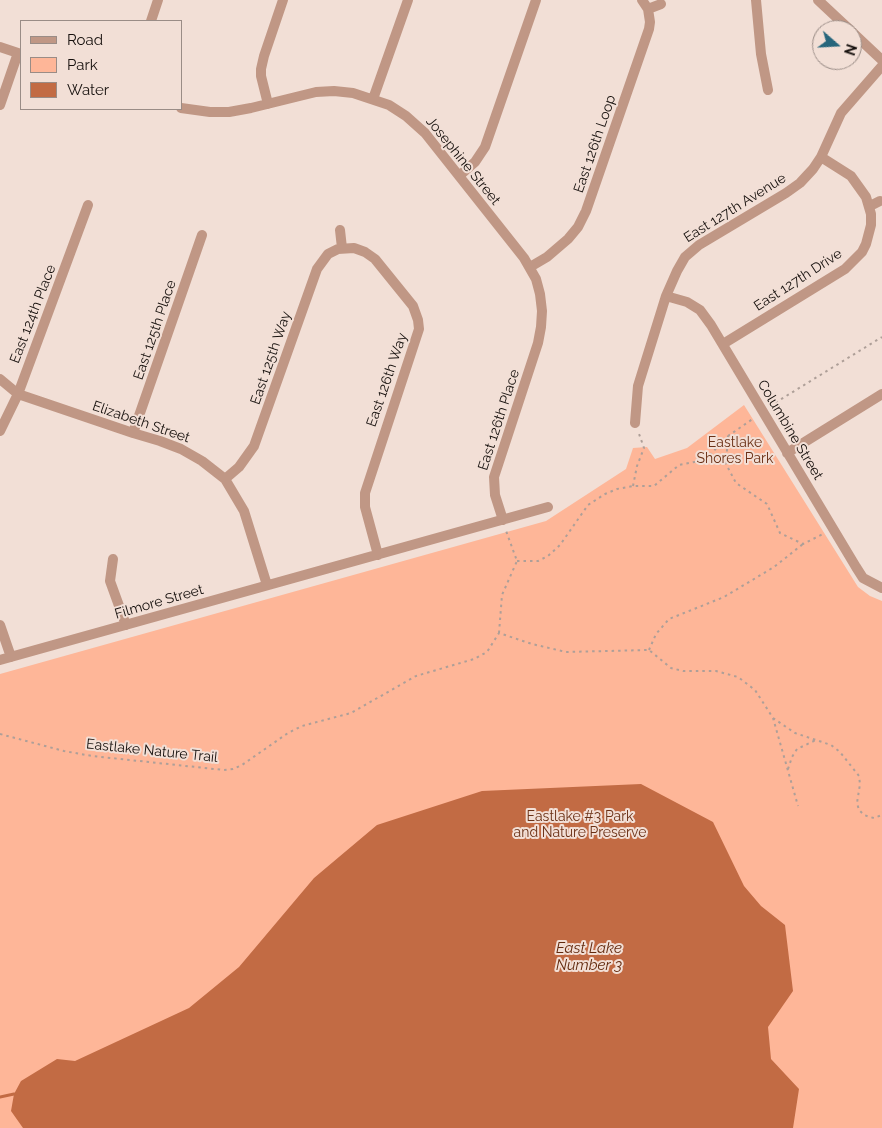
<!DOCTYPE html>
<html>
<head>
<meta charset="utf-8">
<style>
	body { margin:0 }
	#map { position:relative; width:882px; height:1128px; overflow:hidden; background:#f2dfd6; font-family:Raleway,sans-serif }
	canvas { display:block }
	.legend { position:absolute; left:20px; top:20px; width:162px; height:90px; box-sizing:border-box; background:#f2dfd6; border:1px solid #9a8c86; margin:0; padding:6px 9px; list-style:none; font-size:15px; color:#16100d }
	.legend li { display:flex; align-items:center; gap:10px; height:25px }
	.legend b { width:25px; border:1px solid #9a8c86 }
	.north { position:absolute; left:812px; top:20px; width:50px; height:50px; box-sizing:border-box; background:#f2dfd6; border:1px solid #9a8c86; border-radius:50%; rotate:109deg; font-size:14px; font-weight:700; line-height:20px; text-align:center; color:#16100d }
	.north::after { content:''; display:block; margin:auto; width:18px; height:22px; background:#27667c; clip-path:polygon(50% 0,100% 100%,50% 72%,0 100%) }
</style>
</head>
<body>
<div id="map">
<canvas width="882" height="1128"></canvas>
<ul class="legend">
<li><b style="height:6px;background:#c09785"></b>Road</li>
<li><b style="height:14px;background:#feb698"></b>Park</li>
<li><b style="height:14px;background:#c26b44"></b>Water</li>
</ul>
<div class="north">N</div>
</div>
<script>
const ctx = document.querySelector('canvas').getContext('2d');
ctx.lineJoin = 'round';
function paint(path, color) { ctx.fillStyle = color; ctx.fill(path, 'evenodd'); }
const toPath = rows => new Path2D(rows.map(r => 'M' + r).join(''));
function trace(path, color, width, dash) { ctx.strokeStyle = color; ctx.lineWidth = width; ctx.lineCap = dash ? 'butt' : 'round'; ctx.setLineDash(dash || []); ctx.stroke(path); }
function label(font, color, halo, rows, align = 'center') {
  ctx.font = font + ' Raleway,sans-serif'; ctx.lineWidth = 4; ctx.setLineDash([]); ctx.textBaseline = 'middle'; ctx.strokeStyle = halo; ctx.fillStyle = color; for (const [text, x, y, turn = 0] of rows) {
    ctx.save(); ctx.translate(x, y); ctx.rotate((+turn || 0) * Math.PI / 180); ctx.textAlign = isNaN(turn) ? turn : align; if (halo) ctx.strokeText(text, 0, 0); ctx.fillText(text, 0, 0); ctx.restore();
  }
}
paint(toPath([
	[744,405,858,587,870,596,882,601,882,1128,0,1128,0,674,546,521,626,469,633,448,647,447,655,459,687,448]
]), '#feb698');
paint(toPath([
	[641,784,713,822,744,886,761,906,785,925,793,991,768,1027,771,1059,799,1089,793,1128,23,1128,11,1111,14,1094,21,1081,57,1059,75,1061,189,1008,239,967,314,878,377,825,482,791]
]), '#c26b44');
trace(toPath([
	[0,1097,14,1094]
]), '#c26b44', 3);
trace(toPath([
	[770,406,882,337],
	[728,436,726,464,736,483,767,504,780,533,803,544,825,533],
	[633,486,637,466,644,448,638,431],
	[517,561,538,561,548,556,560,545,588,505,605,494,617,489,633,486,654,486,679,465,705,460,728,436,754,418],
	[499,633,502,595,517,561,505,528],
	[649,650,656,634,669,619,724,597,774,567,803,544],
	[773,718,795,733,831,745,840,752,859,776,860,784,857,803,859,810,864,815,870,817,874,818,882,815],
	[0,734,64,751,92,756,224,770,233,769,242,765,288,733,302,726,351,713,416,676,474,659,487,652,499,633,532,644,566,652,649,650,671,668,683,671,716,671,738,677,755,690,773,718,798,806],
	[788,769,792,757,797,749,816,740]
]), '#ae9f98', 2, [2.5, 4]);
trace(toPath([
	[756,0,761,54,768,90],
	[818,0,850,30],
	[648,9,661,4],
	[151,21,158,0],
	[852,32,882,60],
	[0,47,21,54],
	[373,99,408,0],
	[268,104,261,76,261,69,264,56,283,0],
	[0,105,18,53],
	[181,108,210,112,229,112,251,108,316,92,334,91,353,93,389,105,406,116,425,133,524,258,536,279,540,294,542,311,541,327,538,343,494,477,495,495,503,520],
	[459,176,475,162,485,147,536,0],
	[870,206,880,201],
	[340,230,342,248],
	[530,267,547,257,568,239,578,227,586,211,649,29,650,22,648,9,642,0],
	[666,296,687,302,700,310,711,325,856,567,863,578,882,588],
	[723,344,845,269,862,252,866,244,871,225,871,214,866,197,851,176,821,157],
	[0,379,18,394,133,433,160,441,181,449,202,461,225,479,244,511,267,585],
	[635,423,638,386,666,296,677,271,685,257,699,245,786,193,800,183,813,169,821,157,841,113,882,66],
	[0,431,18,394,88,205],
	[133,433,202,235],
	[787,453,882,394],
	[225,479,239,467,254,446,317,269,328,254,338,249,354,248,365,252,375,259,413,306,418,320,419,329,365,493,365,507,378,555],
	[113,559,110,581,126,625],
	[0,625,11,657],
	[0,660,548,507]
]), '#c09785', 10);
label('14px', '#16100d', '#f2dfd6', [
	["East 126th Loop",595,144,-71],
	["Josephine Street",463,161,51],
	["East 127th Avenue",735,208,-32],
	["East 127th Drive",798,280,-33],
	["East 124th Place",33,314,-69],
	["East 125th Place",155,330,-71],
	["East 125th Way",271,358,-71],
	["East 126th Way",387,380,-71],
	["East 126th Place",499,420,-72],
	["Elizabeth Street",141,422,19],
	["Columbine Street",790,430,59],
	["Filmore Street",159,602,-16],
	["Eastlake Nature Trail",152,751,6]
]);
label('14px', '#6b3116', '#f2dfd6', [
	["Eastlake",735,443],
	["Shores Park",735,459],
	["Eastlake #3 Park",580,817],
	["and Nature Preserve",580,833]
]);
label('italic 15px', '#62290d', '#f2dfd6', [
	["East Lake",589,948],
	["Number 3",589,965]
]);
</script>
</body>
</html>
